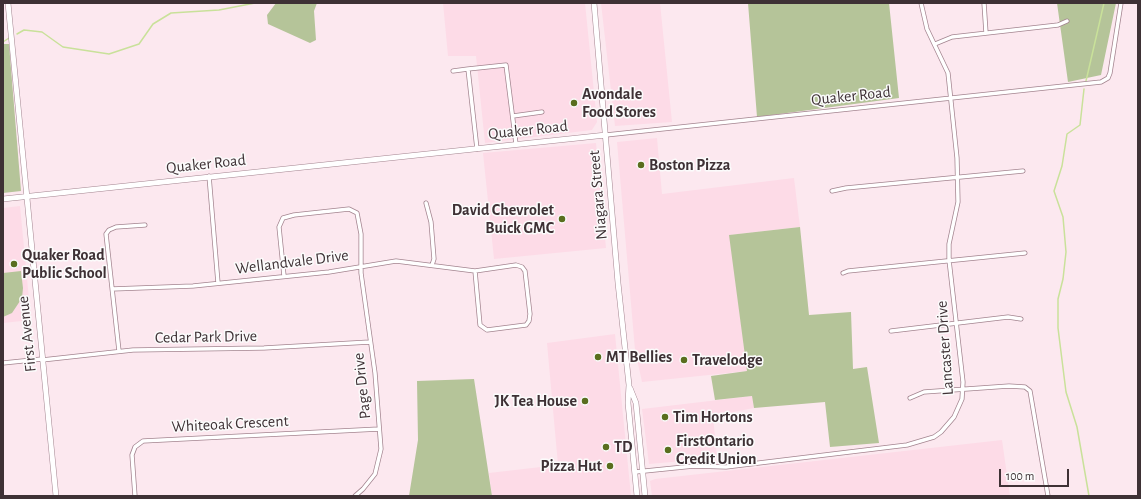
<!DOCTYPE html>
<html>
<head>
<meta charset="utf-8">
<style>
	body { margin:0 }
	#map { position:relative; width:1141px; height:499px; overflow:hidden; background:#fce8ef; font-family:"Alegreya Sans",sans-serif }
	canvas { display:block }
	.frame { position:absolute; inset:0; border:4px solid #3e3135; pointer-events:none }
	.scale { position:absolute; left:999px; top:469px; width:70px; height:18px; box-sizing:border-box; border:2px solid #3e3135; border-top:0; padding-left:5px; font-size:12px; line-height:14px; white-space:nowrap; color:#3e3135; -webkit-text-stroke:3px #fbfbfb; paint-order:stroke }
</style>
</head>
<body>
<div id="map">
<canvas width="1141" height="499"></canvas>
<div class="frame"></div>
<div class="scale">100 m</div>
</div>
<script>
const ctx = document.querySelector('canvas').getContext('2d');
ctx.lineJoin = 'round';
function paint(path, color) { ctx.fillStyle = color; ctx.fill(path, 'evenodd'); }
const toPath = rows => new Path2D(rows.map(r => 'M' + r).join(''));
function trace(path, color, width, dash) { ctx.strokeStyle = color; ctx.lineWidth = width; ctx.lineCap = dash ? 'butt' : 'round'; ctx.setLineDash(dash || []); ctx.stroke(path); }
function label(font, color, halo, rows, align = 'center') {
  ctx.font = font + ' "Alegreya Sans",sans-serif'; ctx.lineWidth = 3; ctx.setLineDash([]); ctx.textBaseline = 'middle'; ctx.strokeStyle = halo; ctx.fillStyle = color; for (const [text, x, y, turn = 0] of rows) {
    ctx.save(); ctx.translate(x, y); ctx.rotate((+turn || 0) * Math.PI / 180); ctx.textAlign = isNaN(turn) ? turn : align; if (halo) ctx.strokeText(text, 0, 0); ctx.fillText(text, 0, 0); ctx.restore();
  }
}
paint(toPath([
	[443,3,585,3,597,122,592,130,485,143,476,56,448,56],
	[601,3,660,3,672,122,615,126],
	[657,138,662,194,794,178,800,227,730,235,747,371,642,382,635,350,617,142],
	[596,143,606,248,494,259,483,153],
	[20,206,31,320,3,323,3,208],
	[615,334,631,496,492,496,489,473,558,465,547,343],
	[752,396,754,408,713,416,717,458,649,464,642,409],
	[1002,440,1010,496,652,496,650,481,655,479]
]), '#fddbe7');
paint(toPath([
	[276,3,317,3,314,11,316,40,310,43,268,24,267,15],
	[748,3,889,3,899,98,757,117],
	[1057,3,1116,3,1101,75,1068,82],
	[3,44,9,44,21,191,3,193],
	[800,227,809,315,851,312,853,369,867,367,879,443,830,447,825,402,754,408,752,396,715,400,711,376,747,371,729,235],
	[21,271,23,288,22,298,12,313,3,317,3,273],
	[474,379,492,496,409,496,418,440,417,381]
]), '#b5c499');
trace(toPath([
	[17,34,24,30,42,32,63,47,109,54,139,44,153,24,171,13,219,10,255,3],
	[3,42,9,38],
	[1086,81,1104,3],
	[1084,89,1080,125,1067,134,1062,166,1054,191,1063,217,1066,252,1063,279,1058,299,1058,328,1066,392,1077,427,1089,496]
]), '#c9e19a', 1.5);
const street = toPath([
	[984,3,986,33],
	[935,44,952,37,1058,25,1067,21],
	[453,71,468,69],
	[513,116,542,112],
	[606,135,1101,82,1108,78,1110,73,1121,3],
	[477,149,468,69,506,65,516,144],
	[209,176,218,283],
	[832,191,846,188,1023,171],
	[426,203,431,222,434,259,432,265],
	[843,273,848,271,1025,253],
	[284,276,279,227,283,218,294,215,349,209,357,213,361,234,361,273,375,373,381,449,375,474,363,489,355,496],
	[112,289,193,286,329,272,396,261,475,271,516,265,522,267,525,271,530,314,529,321,526,325,487,330,480,325,475,271],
	[891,331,1008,317,1021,319],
	[119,351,106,234,109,230,116,227,145,225],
	[42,360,133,350,264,348,370,342],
	[3,363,42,359],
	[910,398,924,392,1009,386,1025,387,1030,391,1048,496],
	[635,472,694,466,726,467,907,445,934,437,941,432,954,417,962,399,963,382,949,260,949,244,958,202,957,158,948,73,927,29,921,3],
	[135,496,132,455,135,447,143,441,379,429]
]);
const secondary = toPath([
	[8,3,56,496],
	[594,3,618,283,629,385,628,403,637,496],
	[3,199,606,135],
	[630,388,636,403,645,496]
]);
trace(street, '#a3848f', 5);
trace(secondary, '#a3848f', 6);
trace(street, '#fff', 3.5);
trace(secondary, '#fff', 5);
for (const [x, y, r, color] of [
	[574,103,4,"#596e1e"],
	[641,165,4,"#596e1e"],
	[562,219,4,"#596e1e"],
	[14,264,4,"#596e1e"],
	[598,357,4,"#596e1e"],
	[684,360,4,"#596e1e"],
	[585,401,4,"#596e1e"],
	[665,417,4,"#596e1e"],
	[606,447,4,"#596e1e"],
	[668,450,4,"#596e1e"],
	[610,466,4,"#596e1e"]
]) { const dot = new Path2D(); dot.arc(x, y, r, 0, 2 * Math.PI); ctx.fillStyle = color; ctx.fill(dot); trace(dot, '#fbfbfb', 1.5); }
label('bold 16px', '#3e3135', '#fbfbfb', [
	["Avondale",582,94],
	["Food Stores",582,112],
	["Boston Pizza",649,165],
	["David Chevrolet",554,210,"right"],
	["Buick GMC",554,228,"right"],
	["Quaker Road",22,255],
	["Public School",22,273],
	["MT Bellies",606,357],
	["Travelodge",692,360],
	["JK Tea House",577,401,"right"],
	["Tim Hortons",673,417],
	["FirstOntario",676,441],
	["Credit Union",676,459],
	["TD",614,447],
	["Pizza Hut",602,466,"right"]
], 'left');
label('16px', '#3e3135', '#fbfbfb', [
	["Quaker Road",851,96,-6],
	["Quaker Road",528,130,-6],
	["Quaker Road",206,164,-6],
	["Niagara Street",598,195,-95],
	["Wellandvale Drive",292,262,-7],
	["First Avenue",27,334,-96],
	["Cedar Park Drive",206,337,-1],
	["Lancaster Drive",945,348,-94],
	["Page Drive",362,386,-96],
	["Whiteoak Crescent",230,424,-3]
]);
</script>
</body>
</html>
